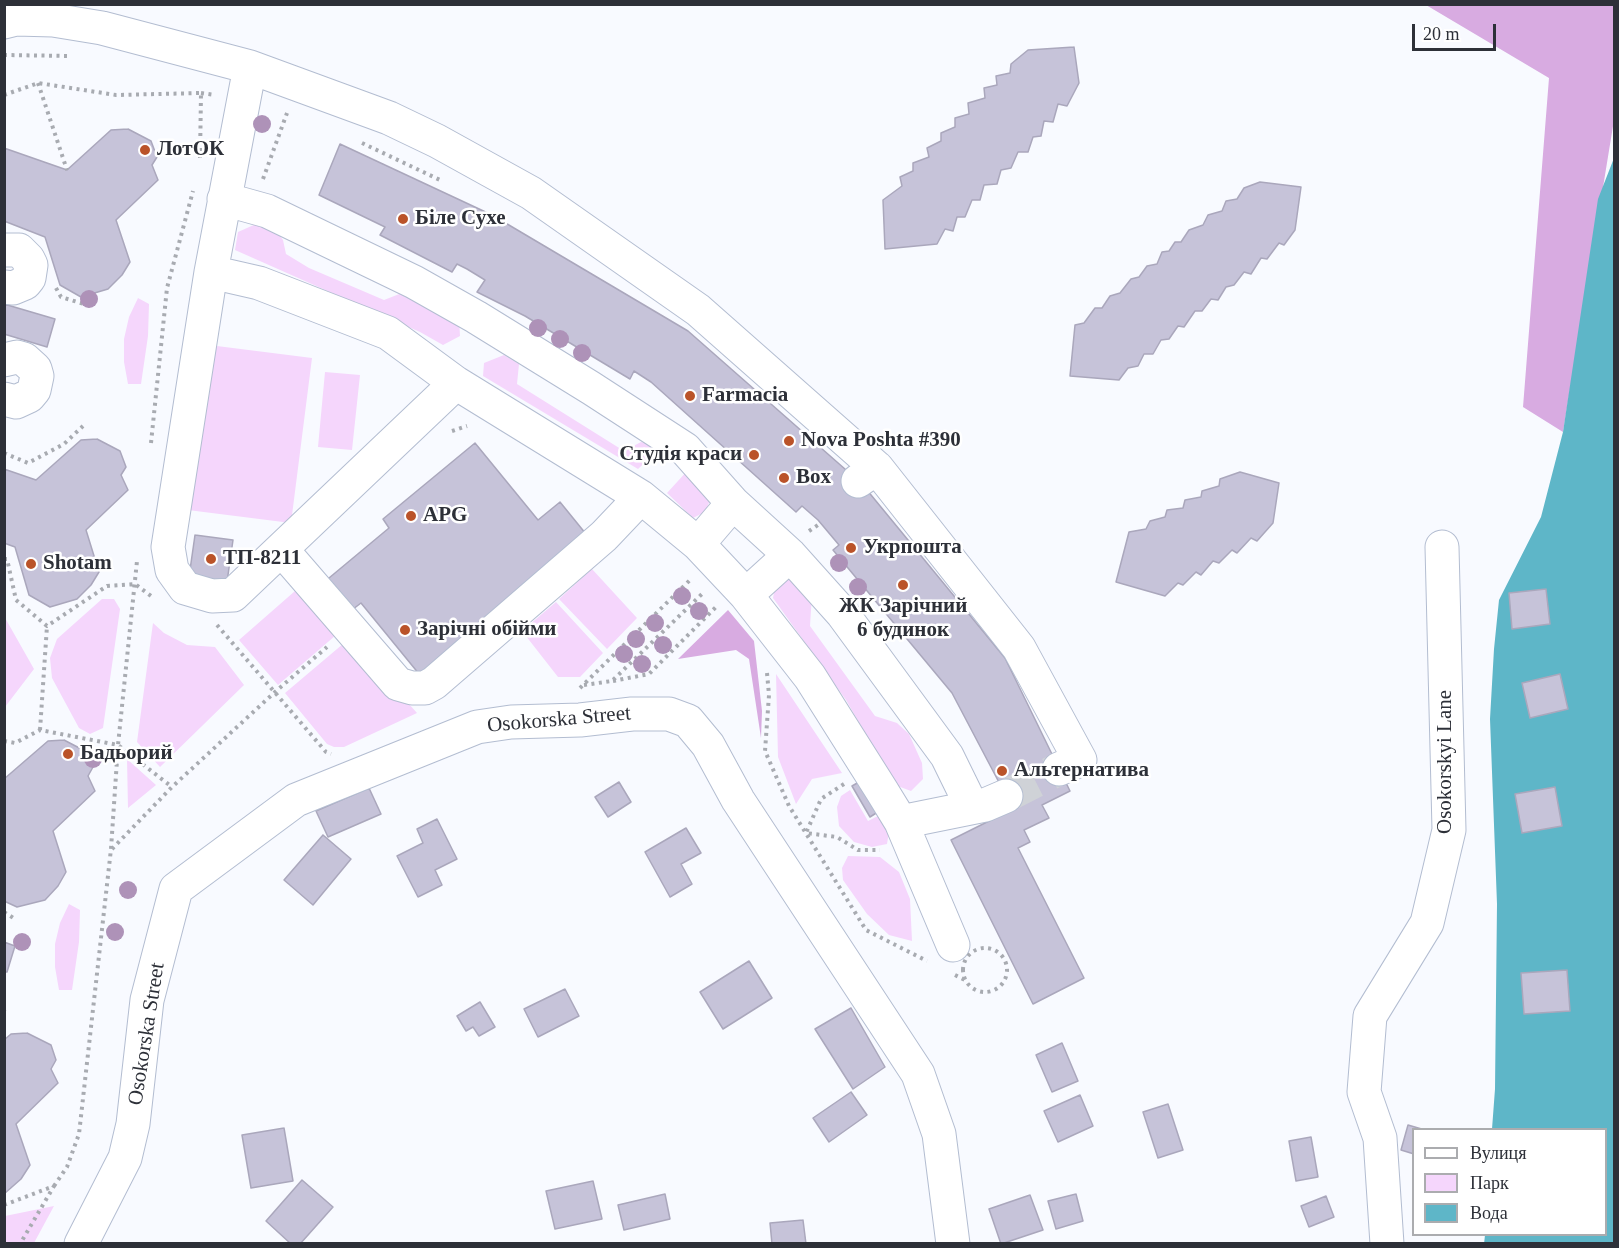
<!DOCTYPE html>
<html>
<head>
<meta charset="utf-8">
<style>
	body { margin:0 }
	#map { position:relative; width:1619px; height:1248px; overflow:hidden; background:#f8faff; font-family:"Times New Roman",serif }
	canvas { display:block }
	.frame { position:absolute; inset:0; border:6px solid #2d3038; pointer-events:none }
	.legend { position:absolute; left:1412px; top:1128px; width:195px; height:108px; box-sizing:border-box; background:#fff; border:2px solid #abacaf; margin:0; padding:8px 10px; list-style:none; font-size:18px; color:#2d3038 }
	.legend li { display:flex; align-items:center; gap:12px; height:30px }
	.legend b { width:30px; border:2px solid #abacaf }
	.scale { position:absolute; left:1412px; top:24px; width:84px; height:27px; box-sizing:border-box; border:3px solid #2d3038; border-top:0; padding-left:8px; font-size:18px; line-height:21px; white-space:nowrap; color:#2d3038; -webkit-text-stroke:4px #fff; paint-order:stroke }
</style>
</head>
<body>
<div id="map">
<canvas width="1619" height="1248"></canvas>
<div class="frame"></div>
<ul class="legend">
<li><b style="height:8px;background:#fff"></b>Вулиця</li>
<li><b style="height:16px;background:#f5d6fc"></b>Парк</li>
<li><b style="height:16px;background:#5eb6c8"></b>Вода</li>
</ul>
<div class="scale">20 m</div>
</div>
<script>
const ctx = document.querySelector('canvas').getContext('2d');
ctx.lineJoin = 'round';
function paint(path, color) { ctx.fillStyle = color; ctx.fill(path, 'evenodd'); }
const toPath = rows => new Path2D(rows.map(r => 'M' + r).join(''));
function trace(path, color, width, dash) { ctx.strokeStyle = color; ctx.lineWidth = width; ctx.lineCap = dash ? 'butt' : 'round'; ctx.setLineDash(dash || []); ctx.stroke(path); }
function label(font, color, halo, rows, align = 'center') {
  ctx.font = font + ' "Times New Roman",serif'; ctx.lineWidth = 5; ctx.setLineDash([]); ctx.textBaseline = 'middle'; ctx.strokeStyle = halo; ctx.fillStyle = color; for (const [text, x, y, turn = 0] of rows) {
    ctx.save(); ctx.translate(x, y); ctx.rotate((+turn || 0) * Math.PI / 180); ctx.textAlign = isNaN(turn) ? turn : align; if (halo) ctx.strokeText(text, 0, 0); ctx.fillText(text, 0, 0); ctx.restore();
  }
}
paint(toPath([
	[256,224,273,226,283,240,286,254,309,268,384,300,407,291,459,319,460,336,443,345,420,332,235,250,238,232],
	[138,298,149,304,148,336,141,384,128,384,124,362,124,339,129,317],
	[201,344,312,358,291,523,180,509],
	[504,355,519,364,517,384,624,451,641,442,661,447,638,469,483,376,484,363],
	[325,372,360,375,352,450,318,447],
	[688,470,711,498,705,512,693,518,667,493],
	[592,569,637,618,607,649,559,599],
	[792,579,812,594,810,626,875,716,897,723,909,734,922,763,923,779,911,791,895,785,846,700,773,598,775,587,782,580],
	[303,584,343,629,278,685,239,640],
	[102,599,114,599,120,609,103,728,90,734,79,728,52,678,50,658,57,639],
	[556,602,603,653,580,677,558,677,522,631],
	[4,616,34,669,5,707,4,707],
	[153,623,164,633,187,645,215,647,244,685,160,767,137,742],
	[350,638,417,713,344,747,334,747,327,744,285,693],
	[776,674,842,773,812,779,796,804,778,757],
	[127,759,156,785,128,808],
	[850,790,868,821,880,815,889,832,887,844,872,847,854,842,839,826,837,807,841,796],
	[848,856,880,857,899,872,910,899,912,941,889,935,867,914,843,880,842,868],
	[69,904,80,910,79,942,72,990,59,990,55,967,55,944,60,923],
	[54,1206,34,1243,5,1243,5,1216]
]), '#f5d6fc');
paint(toPath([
	[1426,5,1614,5,1614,120,1563,432,1523,407,1549,78],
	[728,610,754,641,762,711,761,738,749,659,736,650,678,659]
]), '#d8abe1');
paint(toPath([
	[1614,158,1614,1243,1484,1244,1485,1235,1606,1234,1606,1130,1492,1129,1495,1089,1497,904,1490,719,1494,649,1499,600,1541,517,1563,432,1598,199]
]), '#5eb6c8');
const building = toPath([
	[1074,47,1079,83,1067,106,1058,104,1053,122,1044,121,1041,136,1033,137,1028,152,1018,152,1011,168,1001,170,997,184,984,185,980,200,972,200,965,217,957,217,953,231,945,229,937,244,885,249,883,200,902,186,900,177,913,171,913,163,929,157,927,148,941,141,941,133,955,127,955,118,969,114,968,103,985,98,984,88,997,85,996,76,1010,73,1011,64,1028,50,1074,47],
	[128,129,151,141,157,157,152,165,158,180,116,220,130,262,122,275,108,289,81,297,60,285,45,237,4,221,4,148,67,170,111,130,128,129],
	[340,144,492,215,688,331,862,484,1005,658,1070,791,1042,805,1049,818,1024,830,1030,842,1018,848,1084,978,1033,1004,951,840,1013,809,952,693,833,550,839,545,818,520,802,506,796,512,651,382,634,371,630,379,525,316,477,292,485,280,467,269,457,264,452,272,380,235,385,227,319,195,340,144],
	[1260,182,1301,187,1295,230,1284,245,1279,243,1267,259,1261,258,1251,274,1244,272,1234,285,1226,287,1218,300,1211,299,1202,311,1195,311,1184,327,1178,326,1169,339,1161,340,1153,354,1144,354,1138,366,1128,368,1119,380,1070,376,1075,325,1084,323,1095,308,1102,308,1110,296,1120,293,1131,279,1139,277,1147,266,1157,264,1162,252,1169,251,1175,242,1181,242,1189,230,1203,225,1208,215,1222,211,1226,201,1237,199,1244,188,1260,182],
	[4,304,55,319,47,347,4,334,4,304],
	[97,439,120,451,126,467,121,475,128,490,86,530,99,572,91,585,77,599,50,607,29,595,15,547,4,543,4,469,36,480,81,440,97,439],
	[475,443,538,520,560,502,586,534,424,680,361,603,348,613,323,583,389,528,383,519,475,443],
	[1240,472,1279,483,1273,523,1257,541,1251,538,1237,553,1232,550,1219,563,1213,561,1201,575,1196,572,1183,585,1178,583,1165,596,1116,582,1129,532,1146,529,1150,521,1165,517,1167,510,1183,508,1185,500,1201,497,1202,491,1219,486,1220,479,1240,472],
	[195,535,233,540,227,582,189,577,195,535],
	[1546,589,1550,624,1512,629,1509,593,1546,589],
	[1560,674,1568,709,1530,718,1522,683,1560,674],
	[64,740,87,752,93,767,88,776,95,791,53,831,66,872,58,886,45,900,17,907,4,901,4,779,48,741,64,740],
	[866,778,884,808,870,817,852,786,866,778],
	[619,782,631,802,608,817,595,797,619,782],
	[1555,787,1562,826,1522,833,1515,794,1555,787],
	[369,788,381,814,328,837,316,811,369,788],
	[437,819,457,859,435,870,442,885,418,897,397,856,423,843,417,829,437,819],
	[686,828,701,853,681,864,692,884,670,897,645,852,686,828],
	[323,835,351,859,313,905,284,880,323,835],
	[4,942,15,946,7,972,4,972,4,942],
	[749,961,772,998,723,1029,700,992,749,961],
	[1567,970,1570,1011,1524,1014,1521,973,1567,970],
	[565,989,579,1016,538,1037,524,1009,565,989],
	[480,1002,495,1027,479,1036,473,1027,466,1031,457,1016,480,1002],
	[851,1008,885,1067,853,1089,815,1029,851,1008],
	[27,1033,51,1045,56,1060,51,1069,58,1083,16,1124,30,1165,21,1179,4,1194,4,1040,11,1034,27,1033],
	[1062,1043,1078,1081,1052,1092,1036,1055,1062,1043],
	[851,1092,867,1115,829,1142,813,1118,851,1092],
	[1080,1095,1093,1126,1058,1142,1044,1111,1080,1095],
	[1168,1104,1183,1150,1158,1158,1143,1112,1168,1104],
	[1408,1125,1425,1130,1414,1130,1414,1154,1401,1150,1408,1125],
	[284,1128,293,1181,251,1188,242,1135,284,1128],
	[1311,1137,1318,1177,1296,1181,1289,1141,1311,1137],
	[302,1180,333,1207,300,1244,291,1244,266,1221,302,1180],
	[593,1181,602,1219,555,1229,546,1191,593,1181],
	[665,1194,670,1219,624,1230,618,1205,665,1194],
	[1076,1194,1083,1221,1056,1229,1048,1201,1076,1194],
	[1030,1195,1043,1230,1001,1244,989,1209,1030,1195],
	[1326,1196,1334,1217,1309,1227,1301,1206,1326,1196],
	[803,1220,806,1244,772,1244,770,1223,803,1220]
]);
paint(building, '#c6c3d9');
trace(building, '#aaa7bc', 1.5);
trace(toPath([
	[1006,796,1059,769]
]), '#cfd2d7', 33, [33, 16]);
const minor = toPath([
	[4,22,16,19,53,20,102,28,250,67,389,118,437,141,531,193,698,310,877,468,858,481],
	[224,199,267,211,414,282,476,317,591,388,685,449,733,503,790,555,842,613,947,756,972,807],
	[4,250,19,250,28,259,31,265,29,278,25,283,13,288,4,287],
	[211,272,259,283,388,333,456,383,233,595,212,596,185,588,172,570,168,547,211,272,250,67],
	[4,360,17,357,24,359,35,369,37,376,34,390,29,396,16,402,4,399],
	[456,383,641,497,698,544,746,595,810,677,882,791,901,822,953,945],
	[877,468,1019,648,1080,760,1059,769],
	[698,544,733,503],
	[282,550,398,684,412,688,425,688,434,683,604,536,641,497],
	[746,595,790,555],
	[901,822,985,805,1006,796],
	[81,1244,125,1158,133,1124,147,1000,176,889,296,800,477,727,511,722,580,720,632,714,669,714,688,721,708,745,738,800,918,1074,939,1134,953,1244],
	[1387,1244,1380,1138,1364,1092,1370,1016,1427,923,1449,830,1442,547]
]);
trace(minor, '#b3bdd1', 35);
trace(toPath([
	[4,55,70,56],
	[38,83,67,170],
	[201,93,215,95],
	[4,95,38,83,116,95,201,93,200,158],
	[362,143,440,180],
	[263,179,287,113],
	[56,288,61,297,94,307],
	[452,431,467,426],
	[151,443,167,288,193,191],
	[4,453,28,463,64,444,83,426],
	[809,531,821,523],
	[4,559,7,559,16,600,47,626,107,586,135,584,151,596],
	[217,625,326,752,331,754],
	[767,673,769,695,765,751,789,806,866,930,927,961],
	[613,681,649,674,717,606],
	[584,685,612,681,703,593],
	[580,688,690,580],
	[40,730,47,626],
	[4,741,15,743,40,730,118,745,172,787],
	[844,784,821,799,806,833,837,837,858,850,880,850],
	[112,849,172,787,275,692,327,647],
	[4,912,15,919],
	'963 970a22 22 0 1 1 44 0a22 22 0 1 1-44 0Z',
	[955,975,965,980],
	[4,1010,5,1009],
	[54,1186,67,1167,79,1134,111,849,118,745,137,561],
	[4,1205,54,1186,20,1244]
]), '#a8abb1', 4, [3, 4.5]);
trace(minor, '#fff', 33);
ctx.fillStyle = '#ae92b8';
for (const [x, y] of [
	[262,124],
	[89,299],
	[538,328],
	[560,339],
	[582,353],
	[839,563],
	[858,587],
	[682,596],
	[699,611],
	[655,623],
	[636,639],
	[663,645],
	[624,654],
	[642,664],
	[93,759],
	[128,890],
	[115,932],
	[22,942]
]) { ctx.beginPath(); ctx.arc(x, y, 9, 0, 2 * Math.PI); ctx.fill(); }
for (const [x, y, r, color] of [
	[145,150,6,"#ba5329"],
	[403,219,6,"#ba5329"],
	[690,396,6,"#ba5329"],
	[789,441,6,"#ba5329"],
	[754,455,6,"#ba5329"],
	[784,478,6,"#ba5329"],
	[411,516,6,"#ba5329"],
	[851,548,6,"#ba5329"],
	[211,559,6,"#ba5329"],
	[31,564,6,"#ba5329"],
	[903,585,6,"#ba5329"],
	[405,630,6,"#ba5329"],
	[68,754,6,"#ba5329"],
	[1002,771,6,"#ba5329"]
]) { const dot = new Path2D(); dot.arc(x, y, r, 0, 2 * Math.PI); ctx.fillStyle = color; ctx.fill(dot); trace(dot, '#fff', 2); }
label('bold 21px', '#2d3038', '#fff', [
	["ЛотОК",157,150],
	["Біле Сухе",415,219],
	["Farmacia",702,396],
	["Nova Poshta #390",801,441],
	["Студія краси",742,455,"right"],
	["Box",796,478],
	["APG",423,516],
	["Укрпошта",863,548],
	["ТП-8211",223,559],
	["Shotam",43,564],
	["ЖК Зарічний",903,607,"center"],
	["6 будинок",903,631,"center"],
	["Зарічні обійми",417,630],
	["Бадьорий",80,754],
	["Альтернатива",1014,771]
], 'left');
label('21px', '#2d3038', '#fff', [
	["Osokorska Street",559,720,-5],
	["Osokorskyi Lane",1445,762,-90],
	["Osokorska Street",147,1034,-81]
]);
</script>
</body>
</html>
